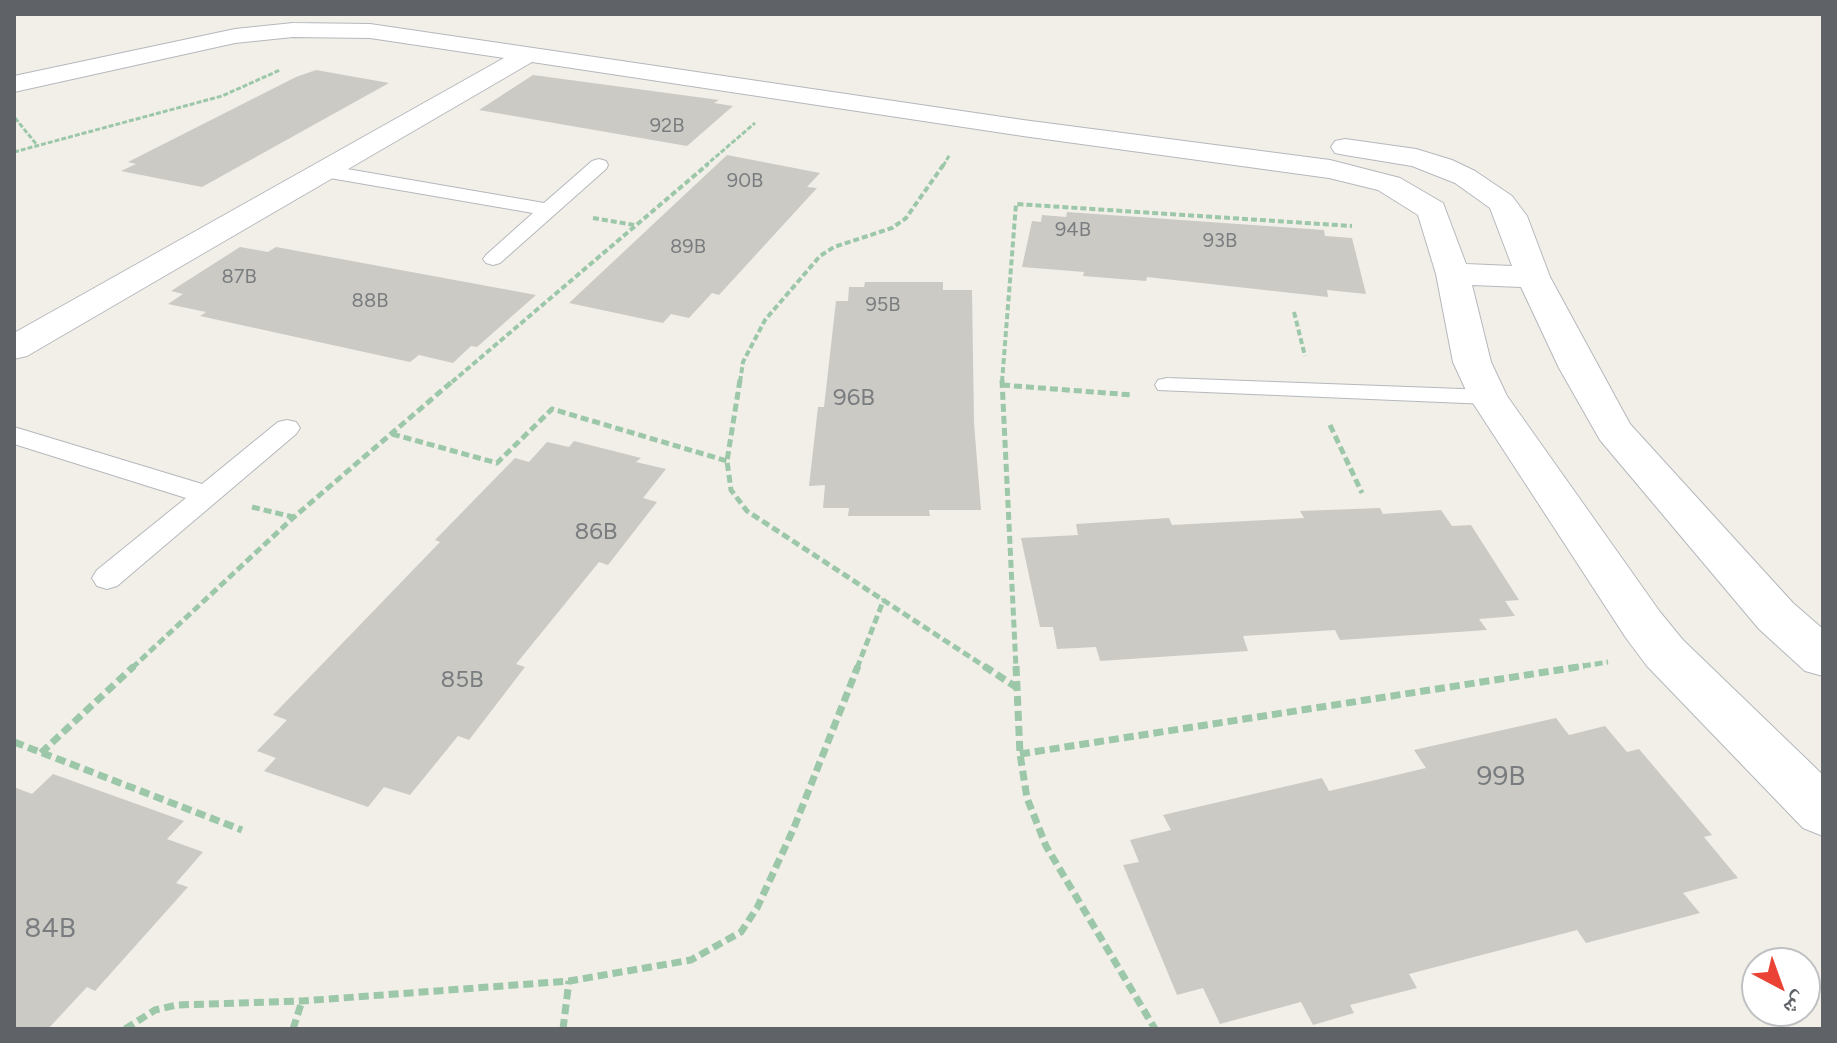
<!DOCTYPE html>
<html>
<head>
<meta charset="utf-8">
<style>
	body { margin:0 }
	#map { position:relative; width:1837px; height:1043px; overflow:hidden; background:#f1efe8; font-family:Figtree,"Noto Naskh Arabic",sans-serif }
	canvas { display:block }
	.frame { position:absolute; inset:0; border:16px solid #5f6368; pointer-events:none }
	.north { position:absolute; left:1741px; top:947px; width:80px; height:80px; box-sizing:border-box; background:#fff; border:2px solid #bfc1c3; border-radius:50%; rotate:139deg; font-size:22px; font-weight:700; line-height:32px; text-align:center; color:#5f6368 }
	.north::after { content:''; display:block; margin:auto; width:28px; height:36px; background:#ea4335; clip-path:polygon(50% 0,100% 100%,50% 72%,0 100%) }
</style>
</head>
<body>
<div id="map">
<canvas width="1837" height="1043"></canvas>
<div class="frame"></div>
<div class="north">ش</div>
</div>
<script>
const ctx = document.querySelector('canvas').getContext('2d');
ctx.lineJoin = 'round';
function paint(path, color) { ctx.fillStyle = color; ctx.fill(path, 'evenodd'); }
const toPath = rows => new Path2D(rows.map(r => 'M' + r).join(''));
function trace(path, color, width, dash) { ctx.strokeStyle = color; ctx.lineWidth = width; ctx.lineCap = dash ? 'butt' : 'round'; ctx.setLineDash(dash || []); ctx.stroke(path); }
function label(font, color, halo, rows, align = 'center') {
  ctx.font = font + ' Figtree,sans-serif'; ctx.lineWidth = 6; ctx.setLineDash([]); ctx.textBaseline = 'middle'; ctx.strokeStyle = halo; ctx.fillStyle = color; for (const [text, x, y, turn = 0] of rows) {
    ctx.save(); ctx.translate(x, y); ctx.rotate((+turn || 0) * Math.PI / 180); ctx.textAlign = isNaN(turn) ? turn : align; if (halo) ctx.strokeText(text, 0, 0); ctx.fillText(text, 0, 0); ctx.restore();
  }
}
paint(toPath([
	[316,70,389,83,202,187,121,171,136,164,128,162,296,77],
	[533,75,719,100,714,103,733,106,687,146,479,110],
	[727,155,820,173,807,187,817,188,719,295,712,293,689,318,671,314,663,323,569,303],
	[1067,212,1324,230,1325,236,1352,238,1366,294,1327,290,1328,297,1147,277,1146,281,1083,276,1084,272,1022,267,1032,221,1041,222,1042,215,1066,217],
	[240,247,268,252,276,247,536,295,477,347,471,346,453,363,419,355,410,362,200,316,206,312,168,304,183,294,171,291],
	[865,282,943,282,943,290,972,290,974,423,981,510,929,510,930,516,848,516,849,508,823,508,825,485,809,486,818,407,824,407,836,301,848,301,849,287,864,287],
	[574,441,641,458,636,462,666,469,643,498,657,502,608,565,599,562,516,664,525,667,469,740,458,736,410,795,384,787,368,807,264,771,276,758,257,751,287,720,273,715,440,542,435,540,515,458,529,462,547,442,569,447],
	[1380,508,1383,514,1441,510,1452,526,1471,525,1519,600,1505,601,1515,616,1479,619,1487,630,1340,640,1335,630,1243,636,1248,651,1100,661,1096,647,1057,649,1053,627,1040,627,1021,538,1078,535,1076,524,1169,518,1172,525,1304,518,1300,511],
	[1556,718,1569,735,1605,726,1627,752,1639,749,1712,835,1704,837,1738,878,1683,893,1700,913,1586,943,1577,930,1409,974,1417,988,1350,1005,1354,1013,1313,1025,1301,1002,1220,1024,1203,988,1177,995,1123,865,1139,862,1130,840,1171,830,1163,815,1322,778,1329,791,1426,768,1414,750],
	[53,774,184,821,167,839,203,852,176,883,188,887,95,991,87,987,48,1029,14,1029,14,787,32,794]
]), '#cccac5');
const service = toPath([
	[599,159,606,161,608,165,606,169,500,263,493,265,486,263,483,259,486,255,533,213,324,177,315,171,324,165,544,203,592,161,599,159],
	[1167,378,1488,390,1497,392,1500,397,1497,402,1488,404,1158,390,1155,385,1158,380,1167,378],
	[287,420,296,422,300,428,296,434,117,586,107,589,97,586,92,578,97,570,186,498,14,444,14,427,202,484,278,422,287,420]
]);
const minor = toPath([
	[293,23,370,24,1023,120,1330,160,1400,178,1443,203,1466,264,1512,266,1490,208,1455,183,1412,166,1345,155,1335,153,1331,147,1335,141,1345,139,1416,149,1452,160,1475,171,1512,196,1527,216,1550,277,1630,424,1793,603,1823,629,1823,676,1805,671,1759,629,1600,440,1559,368,1521,287,1472,285,1491,362,1507,396,1660,612,1683,640,1823,775,1823,836,1803,828,1647,666,1626,638,1469,397,1453,362,1436,274,1418,215,1378,190,1329,178,1023,136,532,62,27,356,14,359,14,333,504,58,370,38,293,37,235,43,14,92,14,76,235,29,293,23]
]);
trace(service, '#b5b8bc', 2);
trace(minor, '#b5b8bc', 2);
trace(toPath([
	[15,118,37,145],
	[14,152,222,96,280,70],
	[705,166,755,123],
	[943,166,950,154]
]), '#9cc7a9', 3, [5, 2]);
trace(toPath([
	[593,218,634,225],
	[1294,312,1305,356],
	[452,382,708,164],
	[740,382,743,362,765,320,820,256,834,247,892,228,906,218,944,164],
	[1002,382,1016,204,1352,226]
]), '#9cc7a9', 4, [6, 3]);
trace(toPath([
	[740,380,727,461,731,490,747,511,987,668],
	[1002,380,1016,668],
	[1002,385,1133,395],
	[1330,425,1362,493],
	[392,434,497,463,552,409,727,461],
	[252,507,293,517],
	[132,668,294,517,454,380],
	[857,668,884,599],
	[1571,668,1608,662]
]), '#9cc7a9', 5, [8, 4]);
trace(toPath([
	[984,666,1016,687],
	[1016,666,1020,754,1027,798,1046,846,1155,1029],
	[14,742,242,830],
	[41,753,134,666],
	[1020,754,1584,666],
	[125,1029,155,1010,177,1005,302,1001,569,981,691,960,741,932,757,908,793,830,858,666],
	[293,1029,302,1001],
	[563,1029,569,981]
]), '#9cc7a9', 7, [10, 5]);
paint(service, '#fff');
paint(minor, '#fff');
label('20px', '#7a7d7f', null, [
	["92B",667,126],
	["90B",745,181],
	["94B",1073,230],
	["93B",1220,241],
	["89B",688,247],
	["87B",239,277],
	["88B",370,301],
	["95B",883,305]
]);
label('24px', '#7a7d7f', null, [
	["96B",854,398],
	["86B",596,532],
	["85B",462,680]
]);
label('28px', '#7a7d7f', null, [
	["99B",1501,777],
	["84B",50,929]
]);
</script>
</body>
</html>
